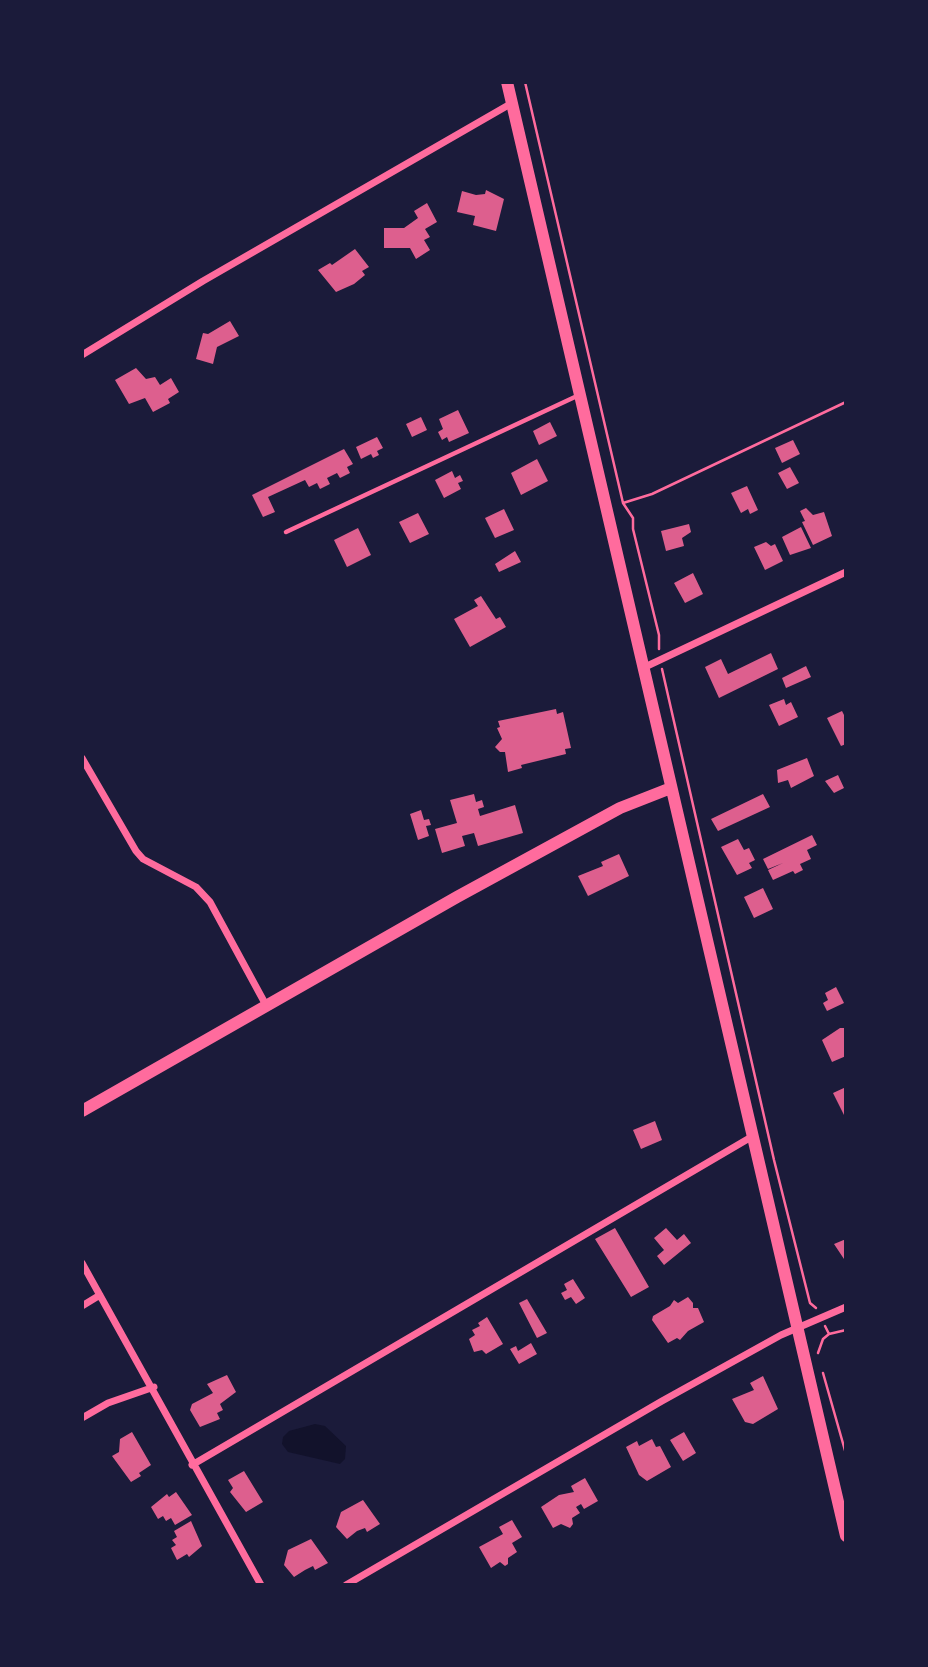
<!DOCTYPE html>
<html>
<head>
<meta charset="utf-8">
<style>
	body { margin:0 }
	#map { position:relative; width:928px; height:1667px; overflow:hidden; background:#1b1b3a; font-family:"Archivo Narrow",sans-serif }
	canvas { display:block }
	.frame { position:absolute; inset:0; border:84px solid #1b1b3a; pointer-events:none }
</style>
</head>
<body>
<div id="map">
<canvas width="928" height="1667"></canvas>
<div class="frame"></div>
</div>
<script>
const ctx = document.querySelector('canvas').getContext('2d');
ctx.lineJoin = 'round';
function paint(path, color) { ctx.fillStyle = color; ctx.fill(path, 'evenodd'); }
const toPath = rows => new Path2D(rows.map(r => 'M' + r).join(''));
function trace(path, color, width, dash) { ctx.strokeStyle = color; ctx.lineWidth = width; ctx.lineCap = dash ? 'butt' : 'round'; ctx.setLineDash(dash || []); ctx.stroke(path); }
paint(toPath([
	[315,1424,325,1426,346,1446,345,1459,340,1464,288,1452,282,1444,283,1437,289,1431]
]), '#12122b');
paint(toPath([
	[486,190,504,199,496,231,473,225,475,216,457,212,462,191,476,195,485,194],
	[427,203,437,222,425,229,430,237,424,240,430,250,416,259,410,248,384,248,384,228,404,228,418,218,414,211],
	[355,249,369,267,362,271,365,275,354,284,336,292,318,270,330,263,332,265],
	[230,321,239,336,217,347,213,364,196,359,203,333,208,334],
	[136,368,146,379,155,377,160,385,171,378,179,392,168,399,170,403,153,412,145,398,129,404,115,380],
	[458,410,469,433,449,442,447,437,442,440,438,432,443,429,439,419],
	[421,417,427,430,412,437,406,424],
	[550,422,557,436,539,445,533,431],
	[377,437,383,448,377,451,379,455,373,458,371,454,361,459,356,447],
	[793,440,800,454,782,463,775,448],
	[344,449,353,464,347,467,350,473,340,478,337,473,327,478,330,484,320,489,317,483,309,487,305,480,268,497,275,512,263,517,252,495],
	[537,459,548,481,521,495,511,473],
	[790,467,799,483,787,489,778,473],
	[452,471,455,478,460,475,463,481,458,483,461,489,444,498,435,480],
	[747,486,758,510,750,514,748,509,741,513,731,493],
	[806,508,813,515,824,512,832,536,813,545,802,522,805,521,800,511],
	[504,509,514,530,495,538,485,518],
	[418,513,429,534,410,543,399,522],
	[689,524,691,532,682,538,684,546,666,551,661,531],
	[801,527,811,548,790,555,782,537],
	[358,528,371,555,347,567,334,540],
	[766,542,771,546,775,544,783,561,765,570,754,547],
	[515,551,521,562,499,572,495,564],
	[693,573,703,594,685,603,674,583],
	[481,596,496,619,500,617,506,627,470,647,454,619,478,606,474,600],
	[771,653,778,669,719,698,705,667,721,659,728,674],
	[806,666,811,677,786,688,782,678],
	[784,699,786,705,791,702,798,717,779,726,769,705],
	[556,709,557,714,563,712,571,748,565,749,566,754,521,765,522,768,508,772,505,752,500,752,495,747,502,739,497,728,500,727,498,721],
	[842,711,846,719,846,744,841,746,827,718],
	[807,758,814,776,791,788,788,780,778,783,777,770],
	[838,775,844,788,834,793,825,781],
	[474,794,476,802,482,800,484,807,478,809,480,816,515,805,523,833,478,846,474,833,462,836,465,846,442,853,435,829,457,823,450,800],
	[763,794,770,807,718,831,711,819],
	[421,810,424,820,429,819,431,825,426,826,429,836,418,840,410,814],
	[812,835,817,845,807,850,811,859,800,864,803,870,795,874,793,871,773,880,768,870,783,863,768,869,763,859],
	[738,839,744,850,749,848,755,860,749,863,752,868,737,875,721,847],
	[619,854,629,876,588,896,578,876,603,866,601,862],
	[763,888,773,909,754,918,744,897],
	[836,987,844,1003,827,1011,823,1003,828,1000,825,993],
	[840,1028,846,1028,846,1056,832,1062,822,1040],
	[846,1087,846,1119,833,1093],
	[655,1121,662,1140,641,1149,633,1130],
	[615,1228,649,1287,631,1297,595,1239],
	[666,1228,677,1240,684,1234,691,1243,664,1265,657,1256,664,1250,654,1238],
	[846,1239,846,1262,834,1244],
	[573,1279,585,1298,576,1304,571,1297,565,1300,561,1293,567,1290,564,1284],
	[688,1297,693,1303,693,1308,698,1308,704,1322,688,1331,680,1340,677,1338,668,1343,652,1320,653,1316,670,1306,674,1300,678,1303],
	[527,1299,547,1333,537,1338,519,1303],
	[487,1317,503,1344,486,1354,482,1350,474,1352,469,1339,475,1335,472,1330,480,1326,478,1323],
	[531,1343,537,1354,519,1364,510,1349,516,1346,518,1351],
	[227,1375,236,1392,220,1404,223,1410,217,1413,220,1419,200,1427,190,1410,192,1404,213,1393,207,1384],
	[763,1376,778,1409,753,1424,745,1422,732,1399,754,1390,750,1383],
	[132,1432,151,1465,139,1473,141,1476,131,1482,112,1456,119,1452,120,1439],
	[684,1432,696,1453,683,1461,670,1440],
	[652,1439,656,1447,660,1446,671,1467,647,1481,639,1475,626,1447,637,1441,639,1446],
	[244,1471,263,1502,246,1512,230,1492,233,1488,228,1480],
	[585,1478,598,1501,584,1509,581,1504,576,1507,580,1513,572,1518,573,1524,570,1528,561,1524,553,1528,541,1507,559,1495,574,1492,571,1486],
	[176,1492,192,1515,175,1525,171,1518,166,1521,163,1516,158,1519,151,1507,167,1494,169,1497],
	[363,1500,380,1524,367,1532,365,1528,357,1531,347,1539,336,1527,341,1512],
	[512,1520,522,1537,512,1543,517,1552,508,1558,508,1564,505,1566,500,1562,491,1568,479,1547,503,1534,499,1527],
	[191,1521,202,1546,189,1557,187,1554,177,1560,171,1548,176,1545,172,1540,177,1537,174,1531],
	[311,1539,328,1563,315,1570,313,1566,305,1570,294,1577,284,1565,288,1550]
]), '#dd5f8e');
trace(toPath([
	[525,82,623,503,633,518,633,529,659,635,659,649],
	[623,503,652,494,846,402],
	[662,669,774,1160,810,1303,816,1308],
	[829,1334,846,1330],
	[818,1353,823,1339,829,1334,825,1326],
	[823,1373,846,1454]
]), '#ff6b9d', 2.5);
trace(toPath([
	[286,532,577,396]
]), '#ff6b9d', 4.5);
trace(toPath([
	[82,355,203,281,512,103],
	[645,667,846,572],
	[82,758,136,851,143,859,196,887,210,902,267,1007],
	[82,1263,261,1585],
	[82,1306,100,1295],
	[82,1418,108,1403,154,1387],
	[192,1465,753,1136],
	[346,1585,662,1401,781,1335,846,1307]
]), '#ff6b9d', 7);
trace(toPath([
	[507,82,846,1536],
	[82,1111,457,897,620,808,671,788]
]), '#ff6b9d', 12);
</script>
</body>
</html>
